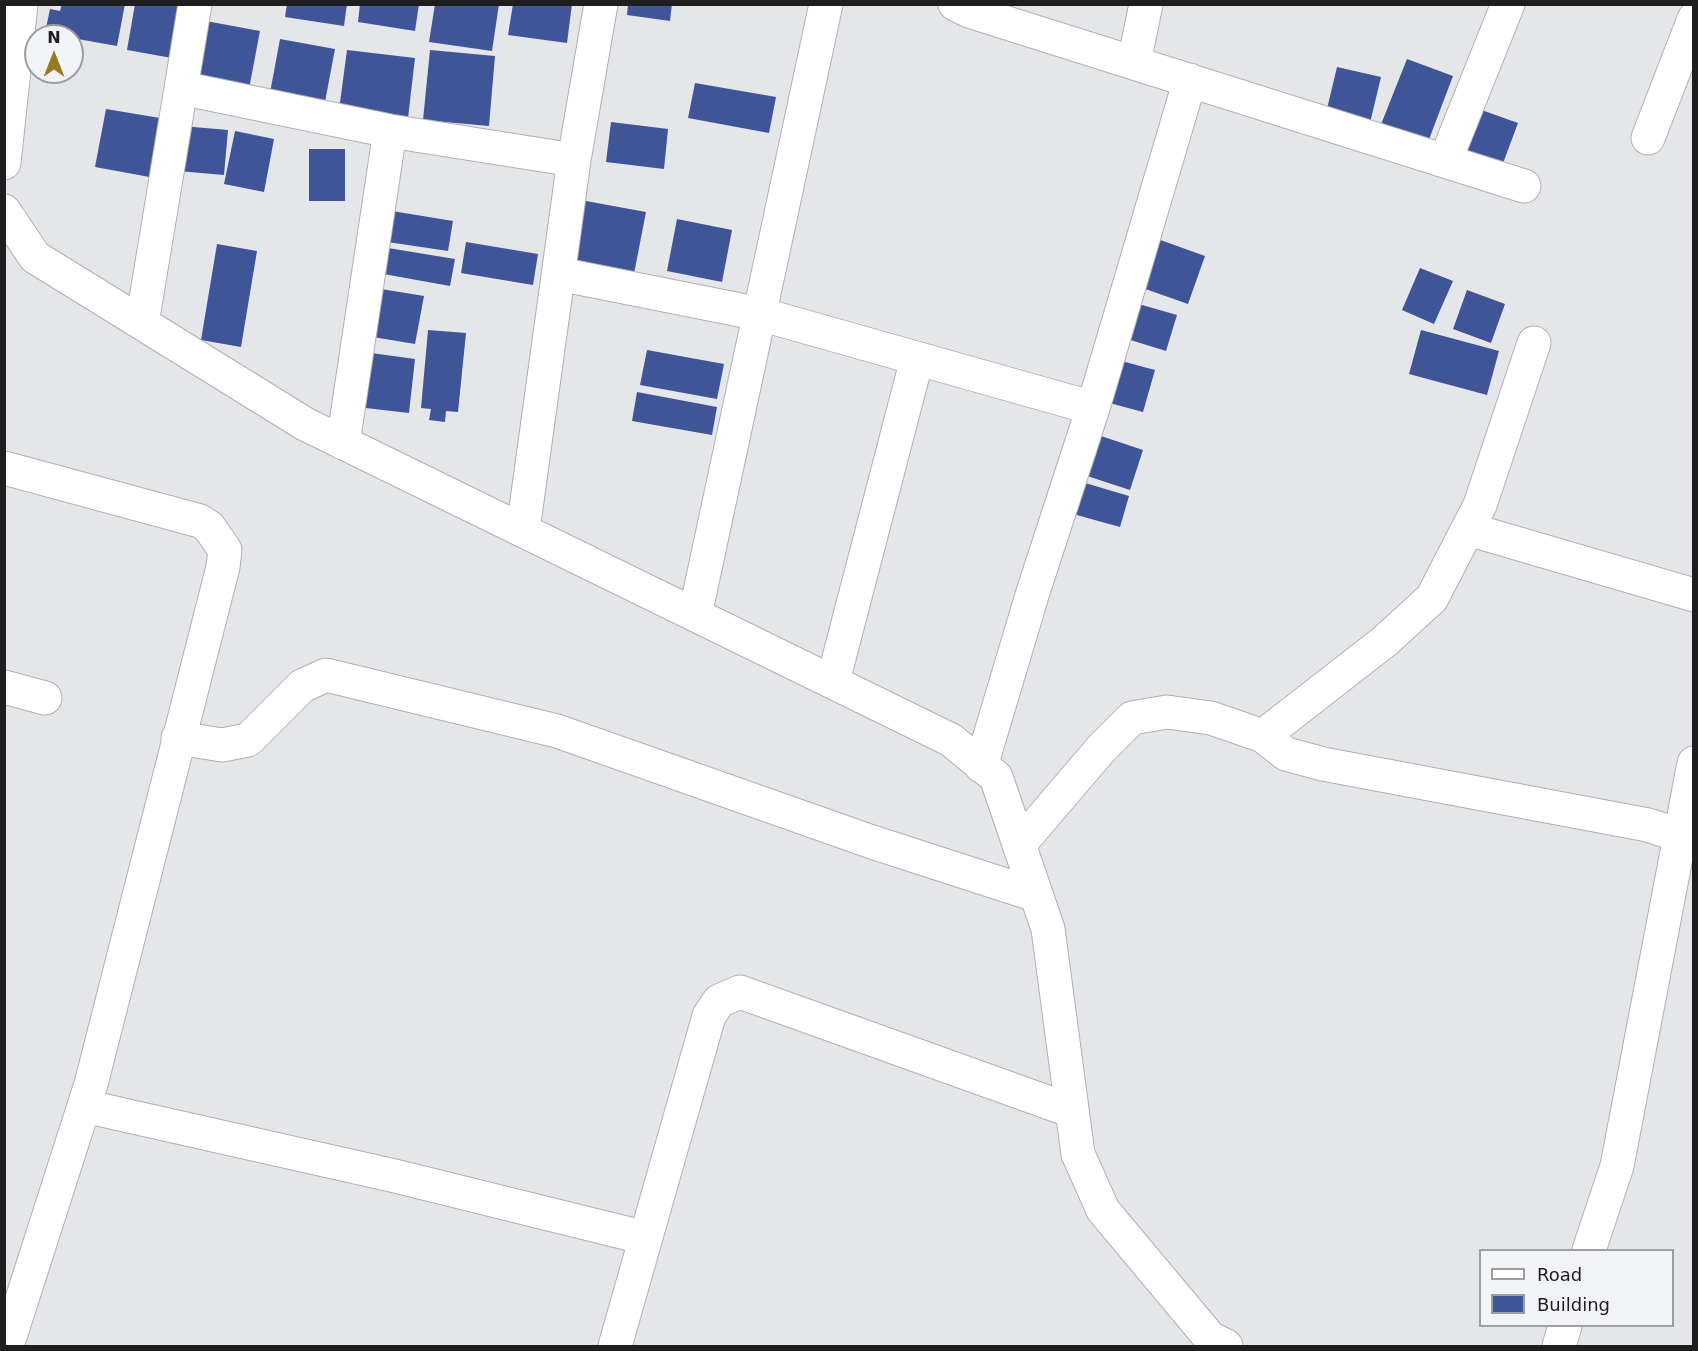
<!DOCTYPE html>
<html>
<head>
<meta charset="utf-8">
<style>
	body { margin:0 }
	#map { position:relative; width:1698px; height:1351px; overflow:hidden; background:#e5e6e9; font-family:"DejaVu Sans",sans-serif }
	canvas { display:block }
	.frame { position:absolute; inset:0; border:6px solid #1e1e1f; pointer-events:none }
	.legend { position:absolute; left:1479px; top:1249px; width:195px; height:78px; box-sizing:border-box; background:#f2f3f6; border:2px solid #9d9ea0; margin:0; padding:8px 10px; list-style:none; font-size:18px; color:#1e1e1f }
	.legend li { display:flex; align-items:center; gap:12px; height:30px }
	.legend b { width:30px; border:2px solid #9d9ea0 }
	.north { position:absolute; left:24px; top:24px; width:60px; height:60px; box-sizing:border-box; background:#f2f3f6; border:2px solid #9d9ea0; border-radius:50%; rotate:0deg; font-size:16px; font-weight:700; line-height:24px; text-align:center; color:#1e1e1f }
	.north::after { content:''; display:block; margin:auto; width:21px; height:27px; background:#977a22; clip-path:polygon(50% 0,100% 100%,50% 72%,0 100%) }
</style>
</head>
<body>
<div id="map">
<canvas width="1698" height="1351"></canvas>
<div class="frame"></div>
<ul class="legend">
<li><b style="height:8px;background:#fff"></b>Road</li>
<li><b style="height:16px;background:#405498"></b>Building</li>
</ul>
<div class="north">N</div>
</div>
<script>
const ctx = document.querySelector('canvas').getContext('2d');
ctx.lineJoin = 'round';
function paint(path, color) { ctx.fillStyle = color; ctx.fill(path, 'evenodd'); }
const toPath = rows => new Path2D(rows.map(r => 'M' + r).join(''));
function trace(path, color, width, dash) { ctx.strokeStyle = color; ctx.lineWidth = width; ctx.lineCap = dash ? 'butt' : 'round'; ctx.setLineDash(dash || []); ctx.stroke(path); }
paint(toPath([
	[62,4,125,4,117,46,72,38,72,36,45,33,50,9,60,11],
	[135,4,181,4,172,58,127,50],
	[287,4,347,4,344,26,285,17],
	[360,4,419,4,415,31,358,22],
	[435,4,499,4,492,51,429,42],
	[513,4,572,4,567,43,508,35],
	[628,4,672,4,670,21,627,15],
	[206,21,260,31,249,89,196,79],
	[280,39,335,49,325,102,270,93],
	[347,50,415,58,408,118,339,110],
	[430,50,495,56,489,126,423,120],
	[1407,59,1453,76,1425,150,1378,132],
	[1337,67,1381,77,1370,123,1326,113],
	[695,83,776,97,769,133,688,118],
	[1476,108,1518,123,1499,174,1457,159],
	[106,109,166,119,155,178,95,167],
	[611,122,668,129,664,169,606,162],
	[182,126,228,130,224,175,178,171],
	[235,131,274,139,264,192,224,184],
	[309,149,345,149,345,201,309,201],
	[575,199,646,212,633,279,562,266],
	[386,210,453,221,448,251,381,241],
	[677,219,732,230,722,282,667,271],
	[1152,237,1205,256,1188,304,1134,285],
	[466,242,538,254,533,285,461,273],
	[217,244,257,251,241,347,201,340],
	[382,247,455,259,450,286,378,273],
	[1420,268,1453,281,1434,324,1402,310],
	[375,288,424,296,415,344,367,336],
	[1467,290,1505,304,1491,343,1453,329],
	[1135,303,1177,315,1166,351,1124,338],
	[428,330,466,333,458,412,446,411,445,422,429,420,431,409,421,408],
	[1421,330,1499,351,1487,395,1409,374],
	[647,350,724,364,717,399,640,385],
	[364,352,415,359,409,413,357,407],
	[1114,359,1155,370,1143,412,1102,401],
	[637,392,717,407,712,435,632,421],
	[1092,433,1143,450,1130,490,1078,473],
	[1075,480,1129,496,1120,527,1066,512]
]), '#405498');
const minor = toPath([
	[955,4,969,11,1524,186],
	[1134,63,1146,4],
	[181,88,390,131,574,160],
	[1648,138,1694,19],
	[1445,161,1508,4],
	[4,163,21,4],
	[4,211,35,257,305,424,951,740,996,777,1048,929,1078,1154,1103,1210,1210,1338,1226,1346],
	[559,274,760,314,1093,408],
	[142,323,195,4],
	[343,443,390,131],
	[4,468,200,521,209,527,225,550,223,567,91,1084,7,1346],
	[1468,529,1694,595],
	[523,530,574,160,601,4],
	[695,615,826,4],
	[833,681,917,359],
	[4,687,45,698],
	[1263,736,1385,641,1432,598,1480,505,1534,343],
	[178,738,222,745,248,740,302,686,326,675,557,731,872,842,1036,895],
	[981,766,1033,592,1093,408,1190,80],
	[1019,845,1101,749,1132,718,1167,712,1211,718,1263,736,1286,754,1323,764,1648,825,1694,840],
	[84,1106,395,1176,646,1238],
	[1589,1250,1617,1166,1694,763],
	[615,1346,709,1016,719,1001,740,992,1072,1111],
	[1559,1346,1565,1326]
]);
trace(minor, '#afb0b3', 35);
trace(minor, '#fff', 33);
</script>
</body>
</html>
